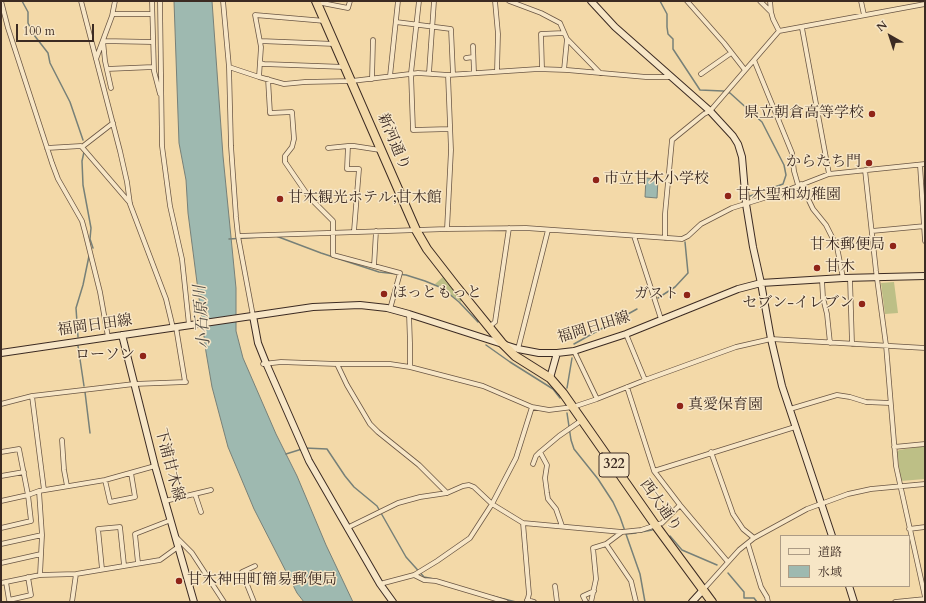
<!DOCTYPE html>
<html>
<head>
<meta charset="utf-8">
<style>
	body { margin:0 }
	#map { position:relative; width:926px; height:603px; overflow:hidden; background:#f3d9a8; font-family:Cardo,"Noto Serif JP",serif }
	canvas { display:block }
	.frame { position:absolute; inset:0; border:2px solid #3c2b23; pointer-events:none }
	.legend { position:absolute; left:780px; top:535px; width:130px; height:52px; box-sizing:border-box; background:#f7e6c6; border:1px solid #ac9b85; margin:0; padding:5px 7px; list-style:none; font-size:12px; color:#3c2b23 }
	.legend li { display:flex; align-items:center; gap:8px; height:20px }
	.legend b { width:20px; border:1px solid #ac9b85 }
	.north { position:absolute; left:870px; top:16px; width:40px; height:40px; -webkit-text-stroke:3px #f7e6c6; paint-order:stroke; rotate:321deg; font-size:11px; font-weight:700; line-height:16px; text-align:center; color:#3c2b23 }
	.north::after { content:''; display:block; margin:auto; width:14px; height:18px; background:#3c2b23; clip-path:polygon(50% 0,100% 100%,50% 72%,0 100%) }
	.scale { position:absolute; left:16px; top:24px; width:78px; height:18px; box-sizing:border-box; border:2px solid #3c2b23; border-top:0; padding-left:5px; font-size:12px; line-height:14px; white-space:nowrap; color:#3c2b23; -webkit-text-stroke:3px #f7e6c6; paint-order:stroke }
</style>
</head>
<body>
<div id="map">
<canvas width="926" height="603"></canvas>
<div class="frame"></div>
<ul class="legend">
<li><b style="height:5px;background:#f7e6c6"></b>道路</li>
<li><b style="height:11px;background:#9eb9b0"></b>水域</li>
</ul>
<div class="north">N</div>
<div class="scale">100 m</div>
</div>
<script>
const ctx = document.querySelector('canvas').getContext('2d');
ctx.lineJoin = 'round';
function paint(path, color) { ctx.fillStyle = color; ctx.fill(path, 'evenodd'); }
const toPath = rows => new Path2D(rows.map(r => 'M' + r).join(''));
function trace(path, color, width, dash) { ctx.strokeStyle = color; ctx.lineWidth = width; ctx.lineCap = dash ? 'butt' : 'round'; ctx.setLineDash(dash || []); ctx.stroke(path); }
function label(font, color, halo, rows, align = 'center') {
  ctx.font = font + ' Cardo,"Noto Serif JP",serif'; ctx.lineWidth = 3; ctx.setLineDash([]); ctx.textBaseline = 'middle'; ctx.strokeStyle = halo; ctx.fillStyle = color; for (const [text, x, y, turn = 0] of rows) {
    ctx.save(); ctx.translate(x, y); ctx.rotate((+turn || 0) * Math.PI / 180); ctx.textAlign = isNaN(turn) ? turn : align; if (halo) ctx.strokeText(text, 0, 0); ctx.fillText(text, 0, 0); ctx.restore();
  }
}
paint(toPath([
	[443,277,462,300,461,302,435,284],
	[894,282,898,313,885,314,881,283],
	[925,446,925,479,901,481,897,452,899,450]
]), '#bdbf86');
const water = toPath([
	[174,1,212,1,223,156,236,288,236,331,243,358,276,434,297,476,326,545,353,602,304,602,297,593,254,509,228,447,212,387,206,352,188,213,186,180,179,143,174,1],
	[646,178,658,179,657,198,645,197,646,178]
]);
paint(water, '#9eb9b0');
trace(water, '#778078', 1);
trace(toPath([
	[22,1,28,12,28,23,34,35,48,53,50,63,70,102,83,140],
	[660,1,667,14,667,27,668,34,673,39,673,49,700,90,723,91,730,93,762,122,784,165,786,175,783,184,750,196],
	[84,152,82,161,83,185,91,228,90,239,93,248],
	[276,236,321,253,379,272,406,275,425,281,442,288,459,302,478,322],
	[229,239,261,237],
	[658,298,675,287,688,273,685,242],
	[78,337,76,308,83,285,89,256],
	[574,344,637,309],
	[486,345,510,362,553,389,560,398],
	[78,346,84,386],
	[567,388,572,358],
	[85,392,90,433],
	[567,413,571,440,574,449,598,479,613,502,620,517,640,574,645,602],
	[305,448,327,449,345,476,354,487,377,506,406,557,424,577,434,579],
	[286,454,302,449],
	[641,532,652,530],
	[626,534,636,533],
	[670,536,682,550,717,565],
	[728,573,744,592,744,598,754,598,757,602],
	[492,596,516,602]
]), '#778078', 1.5);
const street = toPath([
	[1,1,8,28,52,163,58,179,82,221,85,232,100,292,108,337],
	[81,1,120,151,127,182,130,204,166,299,173,328],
	[152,1,154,71,160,94],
	[160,1,162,146,170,206,182,259,189,325],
	[223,1,229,67,231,146,236,217,238,236,253,316],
	[419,1,411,73,413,130,450,129],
	[495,1,498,34,497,71],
	[509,1,541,13,560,23,567,39,600,73],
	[687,1,724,43,745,70],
	[760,1,771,12,773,19,779,31],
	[770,1,771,12],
	[861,1,864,15],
	[317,2,348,8,350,1],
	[113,14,152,14],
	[325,21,255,15,261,47,259,77,284,84,305,82,352,81,418,73,448,75,538,69,567,70,646,77,671,77],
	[396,22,451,29,453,74],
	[802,28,829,174],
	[260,41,335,44],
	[473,46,474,73],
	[466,58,473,57],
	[96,59,112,16,115,1],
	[754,60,792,153,794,171,798,185],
	[260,63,264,64,345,67],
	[229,67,259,77],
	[107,69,153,67],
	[542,69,541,34,564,33],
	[564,70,567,39],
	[429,73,434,1],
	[701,74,731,53],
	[390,76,398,1],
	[268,79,270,113,292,112,294,139,292,147,285,156,285,162,309,197,333,221,333,255,400,273,390,309],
	[372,79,373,40],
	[111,88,105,61,103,41,153,42],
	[82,147,113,123],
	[47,148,81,146,130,203],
	[328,148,348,146],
	[920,165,925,241],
	[865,170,876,271,886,345,896,466,925,597],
	[801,184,813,209,826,225,837,247,843,278],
	[447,229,451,150,448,75],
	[354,231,359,169,347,169,348,146,354,146,380,150],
	[872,231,925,226],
	[238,236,447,229,526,228,682,239,688,236,701,224,732,208,780,193,829,174,925,164],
	[634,236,661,319],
	[665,238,665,214,672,140,704,114,710,111,779,31,925,4],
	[374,266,376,231],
	[850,278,852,344],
	[822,280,823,298,827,314,830,343],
	[409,314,410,343,410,367],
	[176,327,185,382],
	[489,327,495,322,509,228],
	[626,334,645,380],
	[518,349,548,230],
	[574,351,597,399],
	[263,364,281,362,337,364,390,364,410,367,483,386,532,407,549,410,573,407,597,399,645,380,736,347,771,339,925,348],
	[337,364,347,385,370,424,378,432,419,465,447,493],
	[627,387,654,471,680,505,728,562],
	[32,396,44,490],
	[1,404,32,396,134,384,186,382],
	[790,409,837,395,850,397,866,402,890,403],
	[62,440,64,470,67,486],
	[894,447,925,444],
	[1,452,19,449,28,495,31,521,1,528],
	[540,452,547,465,545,478,547,493,548,499,556,509,562,526],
	[711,452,733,514,743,529,754,538],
	[533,464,536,456,540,452,559,436,582,420],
	[654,471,795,427],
	[1,476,24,472],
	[105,480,110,502,135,497,131,473],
	[39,491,42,535,40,575],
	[195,494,201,512],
	[1,501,28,495,39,491,105,480,155,466],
	[165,501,211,490],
	[523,523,529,594,527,602],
	[347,528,398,503,420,497,447,493,463,486,469,485,474,487,492,504,523,523,622,532,641,530,662,523,680,505],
	[909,529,925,527],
	[177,538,192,553,224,602],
	[1,544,42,535],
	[606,544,631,581,636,602],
	[748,544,761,587,767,597,768,602],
	[1,563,41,554],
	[138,563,135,534,171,520],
	[102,569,98,529,120,527,124,565],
	[414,575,424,580,436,581,506,602],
	[6,582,9,600,31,595,28,577],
	[1,583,40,575,76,574,160,560,178,547],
	[380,584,414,575,437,561,470,538,492,504,516,458,532,407],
	[555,586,557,602],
	[703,590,739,550,754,538,807,509,848,494,871,489,925,484],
	[527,600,534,602],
	[72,602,76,574],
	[254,602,242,572,255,566],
	[586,602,583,596,594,591],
	[591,602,596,579,593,548,606,544,622,532],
	[895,602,925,599]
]);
const secondary = toPath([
	[591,1,615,27,710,111,733,136,738,144,742,157,746,204,753,247,761,283,771,339,782,386,832,536],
	[253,316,258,343,266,363,309,461,380,584,393,602],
	[122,335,155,466,194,602],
	[1,353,313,307,360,305,387,308,409,314,518,349,539,353,557,353,574,351,626,334,738,289,761,283,843,278,925,276],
	[550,378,557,353],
	[849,586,854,602],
	[692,602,703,590]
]);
const highway = toPath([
	[316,1,416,230,427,249,455,285,502,343,515,356,550,378,563,393,656,526,712,602]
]);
trace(street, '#6a5644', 5.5);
trace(secondary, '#3c2b23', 8);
trace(highway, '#3c2b23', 10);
trace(street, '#f7e6c6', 4);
trace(secondary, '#f7e6c6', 6);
trace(highway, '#f3d9a8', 8);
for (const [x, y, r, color] of [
	[872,114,4,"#8f2418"],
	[869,163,4,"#8f2418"],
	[596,180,4,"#8f2418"],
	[728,196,4,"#8f2418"],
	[280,199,4,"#8f2418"],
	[893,246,4,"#8f2418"],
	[817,268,4,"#8f2418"],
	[384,294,4,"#8f2418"],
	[687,295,4,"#8f2418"],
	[862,304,4,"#8f2418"],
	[143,356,4,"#8f2418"],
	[680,406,4,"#8f2418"],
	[179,581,4,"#8f2418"]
]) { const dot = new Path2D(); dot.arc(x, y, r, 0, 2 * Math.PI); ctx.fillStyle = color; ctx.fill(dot); trace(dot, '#f7e6c6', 1.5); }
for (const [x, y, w] of [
	[614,465,30]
]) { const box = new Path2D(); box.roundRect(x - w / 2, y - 12, w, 24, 3); ctx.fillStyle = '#f7e6c6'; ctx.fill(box); trace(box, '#3c2b23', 1); }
label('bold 14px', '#3c2b23', null, [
	["322",614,465]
]);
label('15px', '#3c2b23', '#f7e6c6', [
	["県立朝倉高等学校",864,114,"right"],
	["からたち門",861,163,"right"],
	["市立甘木小学校",604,180],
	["甘木聖和幼稚園",736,196],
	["甘木観光ホテル;甘木館",288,199],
	["甘木郵便局",885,246,"right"],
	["甘木",825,268],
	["ほっともっと",392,294],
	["ガスト",679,295,"right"],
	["セブン-イレブン",854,304,"right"],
	["ローソン",135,356,"right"],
	["真愛保育園",688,406],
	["甘木神田町簡易郵便局",187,581]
], 'left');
label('15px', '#3c2b23', '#f7e6c6', [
	["新河通り",393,142,67],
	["福岡日田線",95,326,-8],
	["福岡日田線",594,328,-17],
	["下浦甘木線",169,465,75],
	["西大通り",660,506,55]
]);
label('italic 16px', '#544e46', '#f7e6c6', [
	["小石原川",203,317,-94]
]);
</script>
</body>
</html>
